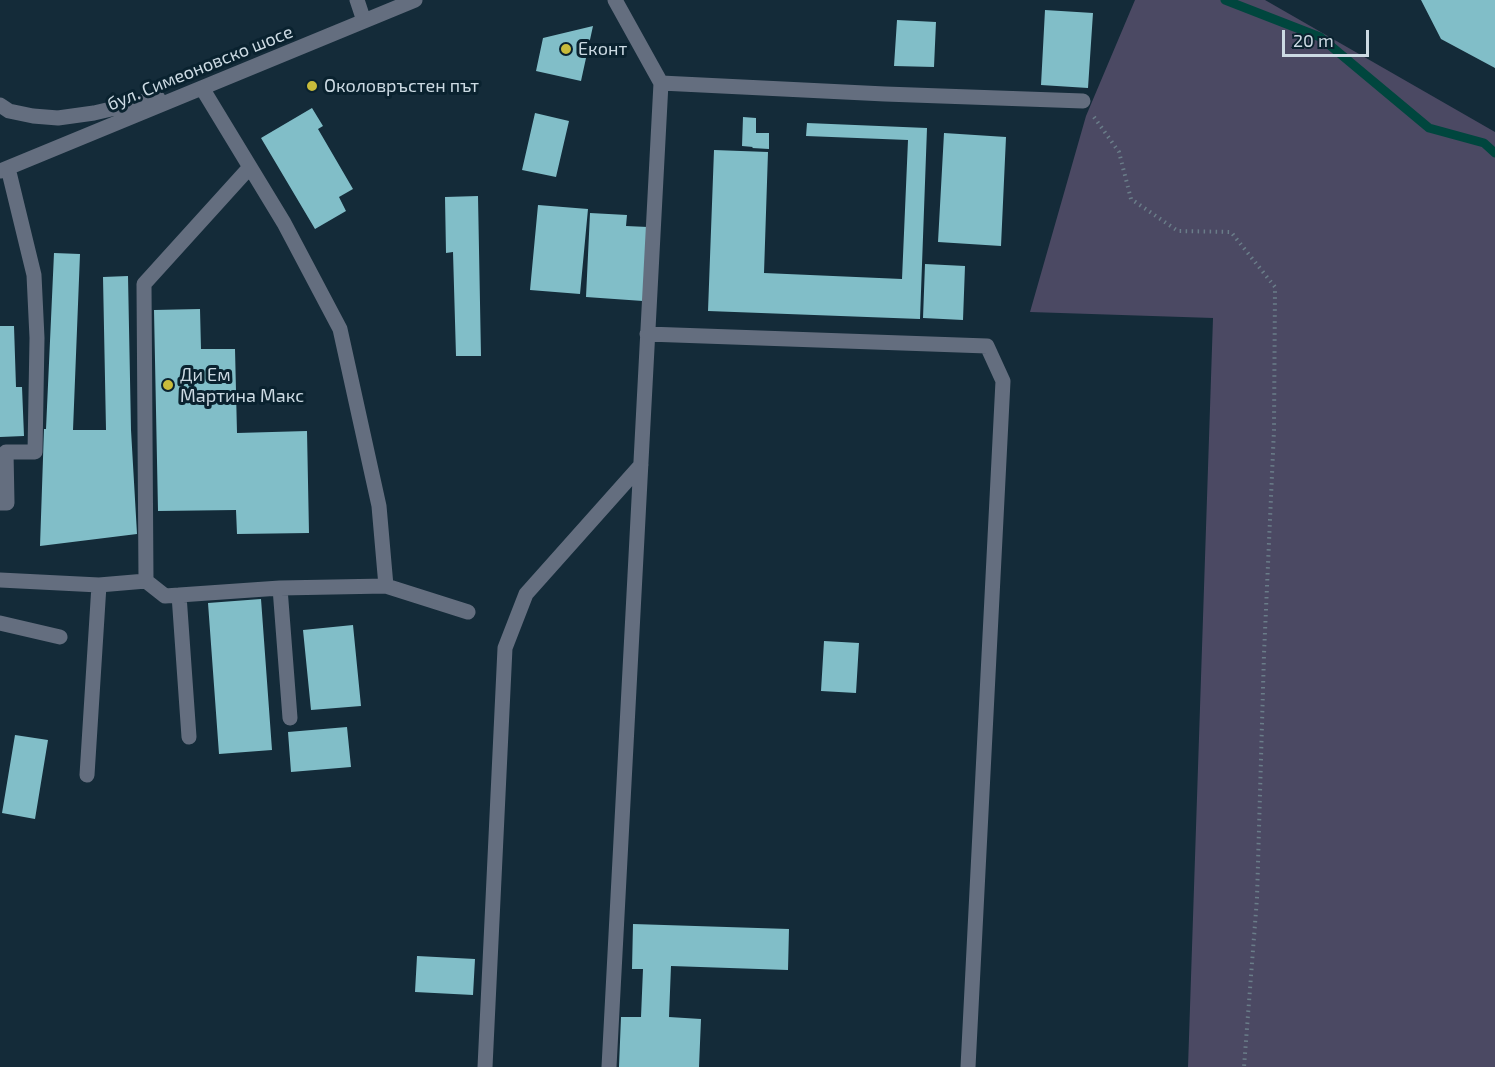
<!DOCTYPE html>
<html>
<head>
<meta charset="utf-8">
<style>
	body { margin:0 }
	#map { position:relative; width:1495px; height:1067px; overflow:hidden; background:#142b39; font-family:"Exo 2",sans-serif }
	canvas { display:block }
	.scale { position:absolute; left:1282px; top:30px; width:87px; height:27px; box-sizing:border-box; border:3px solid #ccdae3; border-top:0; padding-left:8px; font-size:18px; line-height:21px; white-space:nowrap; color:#ccdae3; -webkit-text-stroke:4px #0a222f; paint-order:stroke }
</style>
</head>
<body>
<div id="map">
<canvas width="1495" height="1067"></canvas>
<div class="scale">20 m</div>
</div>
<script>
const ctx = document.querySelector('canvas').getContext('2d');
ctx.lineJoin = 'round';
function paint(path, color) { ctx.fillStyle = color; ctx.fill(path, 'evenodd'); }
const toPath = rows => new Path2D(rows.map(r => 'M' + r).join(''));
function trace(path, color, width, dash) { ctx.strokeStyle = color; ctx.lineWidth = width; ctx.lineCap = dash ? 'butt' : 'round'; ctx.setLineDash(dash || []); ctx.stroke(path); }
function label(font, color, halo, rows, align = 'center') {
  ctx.font = font + ' "Exo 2",sans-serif'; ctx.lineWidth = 6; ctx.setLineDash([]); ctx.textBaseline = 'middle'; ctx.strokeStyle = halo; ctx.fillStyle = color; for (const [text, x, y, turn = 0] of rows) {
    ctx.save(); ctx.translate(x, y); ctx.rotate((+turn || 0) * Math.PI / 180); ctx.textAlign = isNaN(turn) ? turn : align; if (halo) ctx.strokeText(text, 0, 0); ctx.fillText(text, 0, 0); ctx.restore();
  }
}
paint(toPath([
	[1135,0,1265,0,1495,132,1495,1067,1188,1067,1213,318,1030,312,1086,116]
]), '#4b4963');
trace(toPath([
	[1225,0,1320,37,1429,128,1484,143,1495,153]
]), '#00463e', 9);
paint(toPath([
	[1421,0,1495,0,1495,68,1441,39],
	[1045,10,1093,13,1088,88,1041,85],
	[897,20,936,22,934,67,894,66],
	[593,26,581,81,536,71,543,38],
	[312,108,323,126,318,129,353,189,339,197,346,211,315,229,261,138],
	[535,113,569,121,556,177,522,170],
	[743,117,756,118,756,133,769,133,769,149,752,148,753,147,742,146],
	[807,123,927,128,920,319,708,311,714,150,768,152,764,273,902,279,908,140,806,136],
	[944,133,1006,137,1001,246,938,242],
	[478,196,481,356,456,356,453,252,446,253,445,197],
	[538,205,588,209,580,294,530,290],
	[590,213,627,215,626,226,648,227,643,301,586,297],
	[54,253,80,254,73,430,106,430,103,277,128,276,131,430,137,534,40,546,44,429,46,429],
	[925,264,965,266,963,320,923,318],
	[200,309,201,349,235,349,237,433,307,431,309,533,237,534,236,510,158,511,154,310],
	[0,326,14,326,16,387,22,387,24,436,0,437],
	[261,599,272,750,219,754,208,603],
	[353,625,361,706,311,710,303,630],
	[824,641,859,643,856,693,821,691],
	[347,727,351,767,291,772,288,732],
	[15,735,48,740,35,819,2,813],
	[633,924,789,929,788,970,671,966,669,1017,701,1019,699,1067,619,1067,621,1017,641,1017,643,969,632,969],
	[417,956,475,959,473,995,415,992]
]), '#81bec8');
trace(toPath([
	[1094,117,1119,152,1131,199,1178,231,1231,232,1275,287,1274,430,1264,654,1257,898,1244,1067]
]), '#6a7d89', 4, [1.5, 4.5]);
trace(toPath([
	[357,0,364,21],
	[661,83,885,94,1083,101],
	[202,88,284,223,340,329,379,506,386,586,468,612],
	[0,105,9,111,33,116,58,118,94,113,158,98],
	[0,171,415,0],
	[647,334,987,346,1003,381,968,1067],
	[0,503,7,503,6,452,35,452,37,338,34,275,8,168],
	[0,580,99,585,146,581,144,284,250,167],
	[146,581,165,596,280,588,290,718],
	[280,588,386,586],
	[179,595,189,737],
	[0,623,60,637],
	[87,775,99,585],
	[485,1067,505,648,526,594,641,465],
	[609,1067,661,83,615,0]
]), '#646e7f', 15);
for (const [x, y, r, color] of [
	[566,49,6,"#c8bb3b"],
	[312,86,6,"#c8bb3b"],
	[168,385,6,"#c8bb3b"]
]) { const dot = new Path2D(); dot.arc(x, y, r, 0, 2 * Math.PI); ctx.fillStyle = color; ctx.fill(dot); trace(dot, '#0a222f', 2); }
label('18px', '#ccdae3', '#0a222f', [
	["Еконт",578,49],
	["Околовръстен път",324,86],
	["Ди Ем",180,375],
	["Мартина Макс",180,396]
], 'left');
label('18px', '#ccdae3', '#0a222f', [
	["бул. Симеоновско шосе",200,68,-22]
]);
</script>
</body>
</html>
